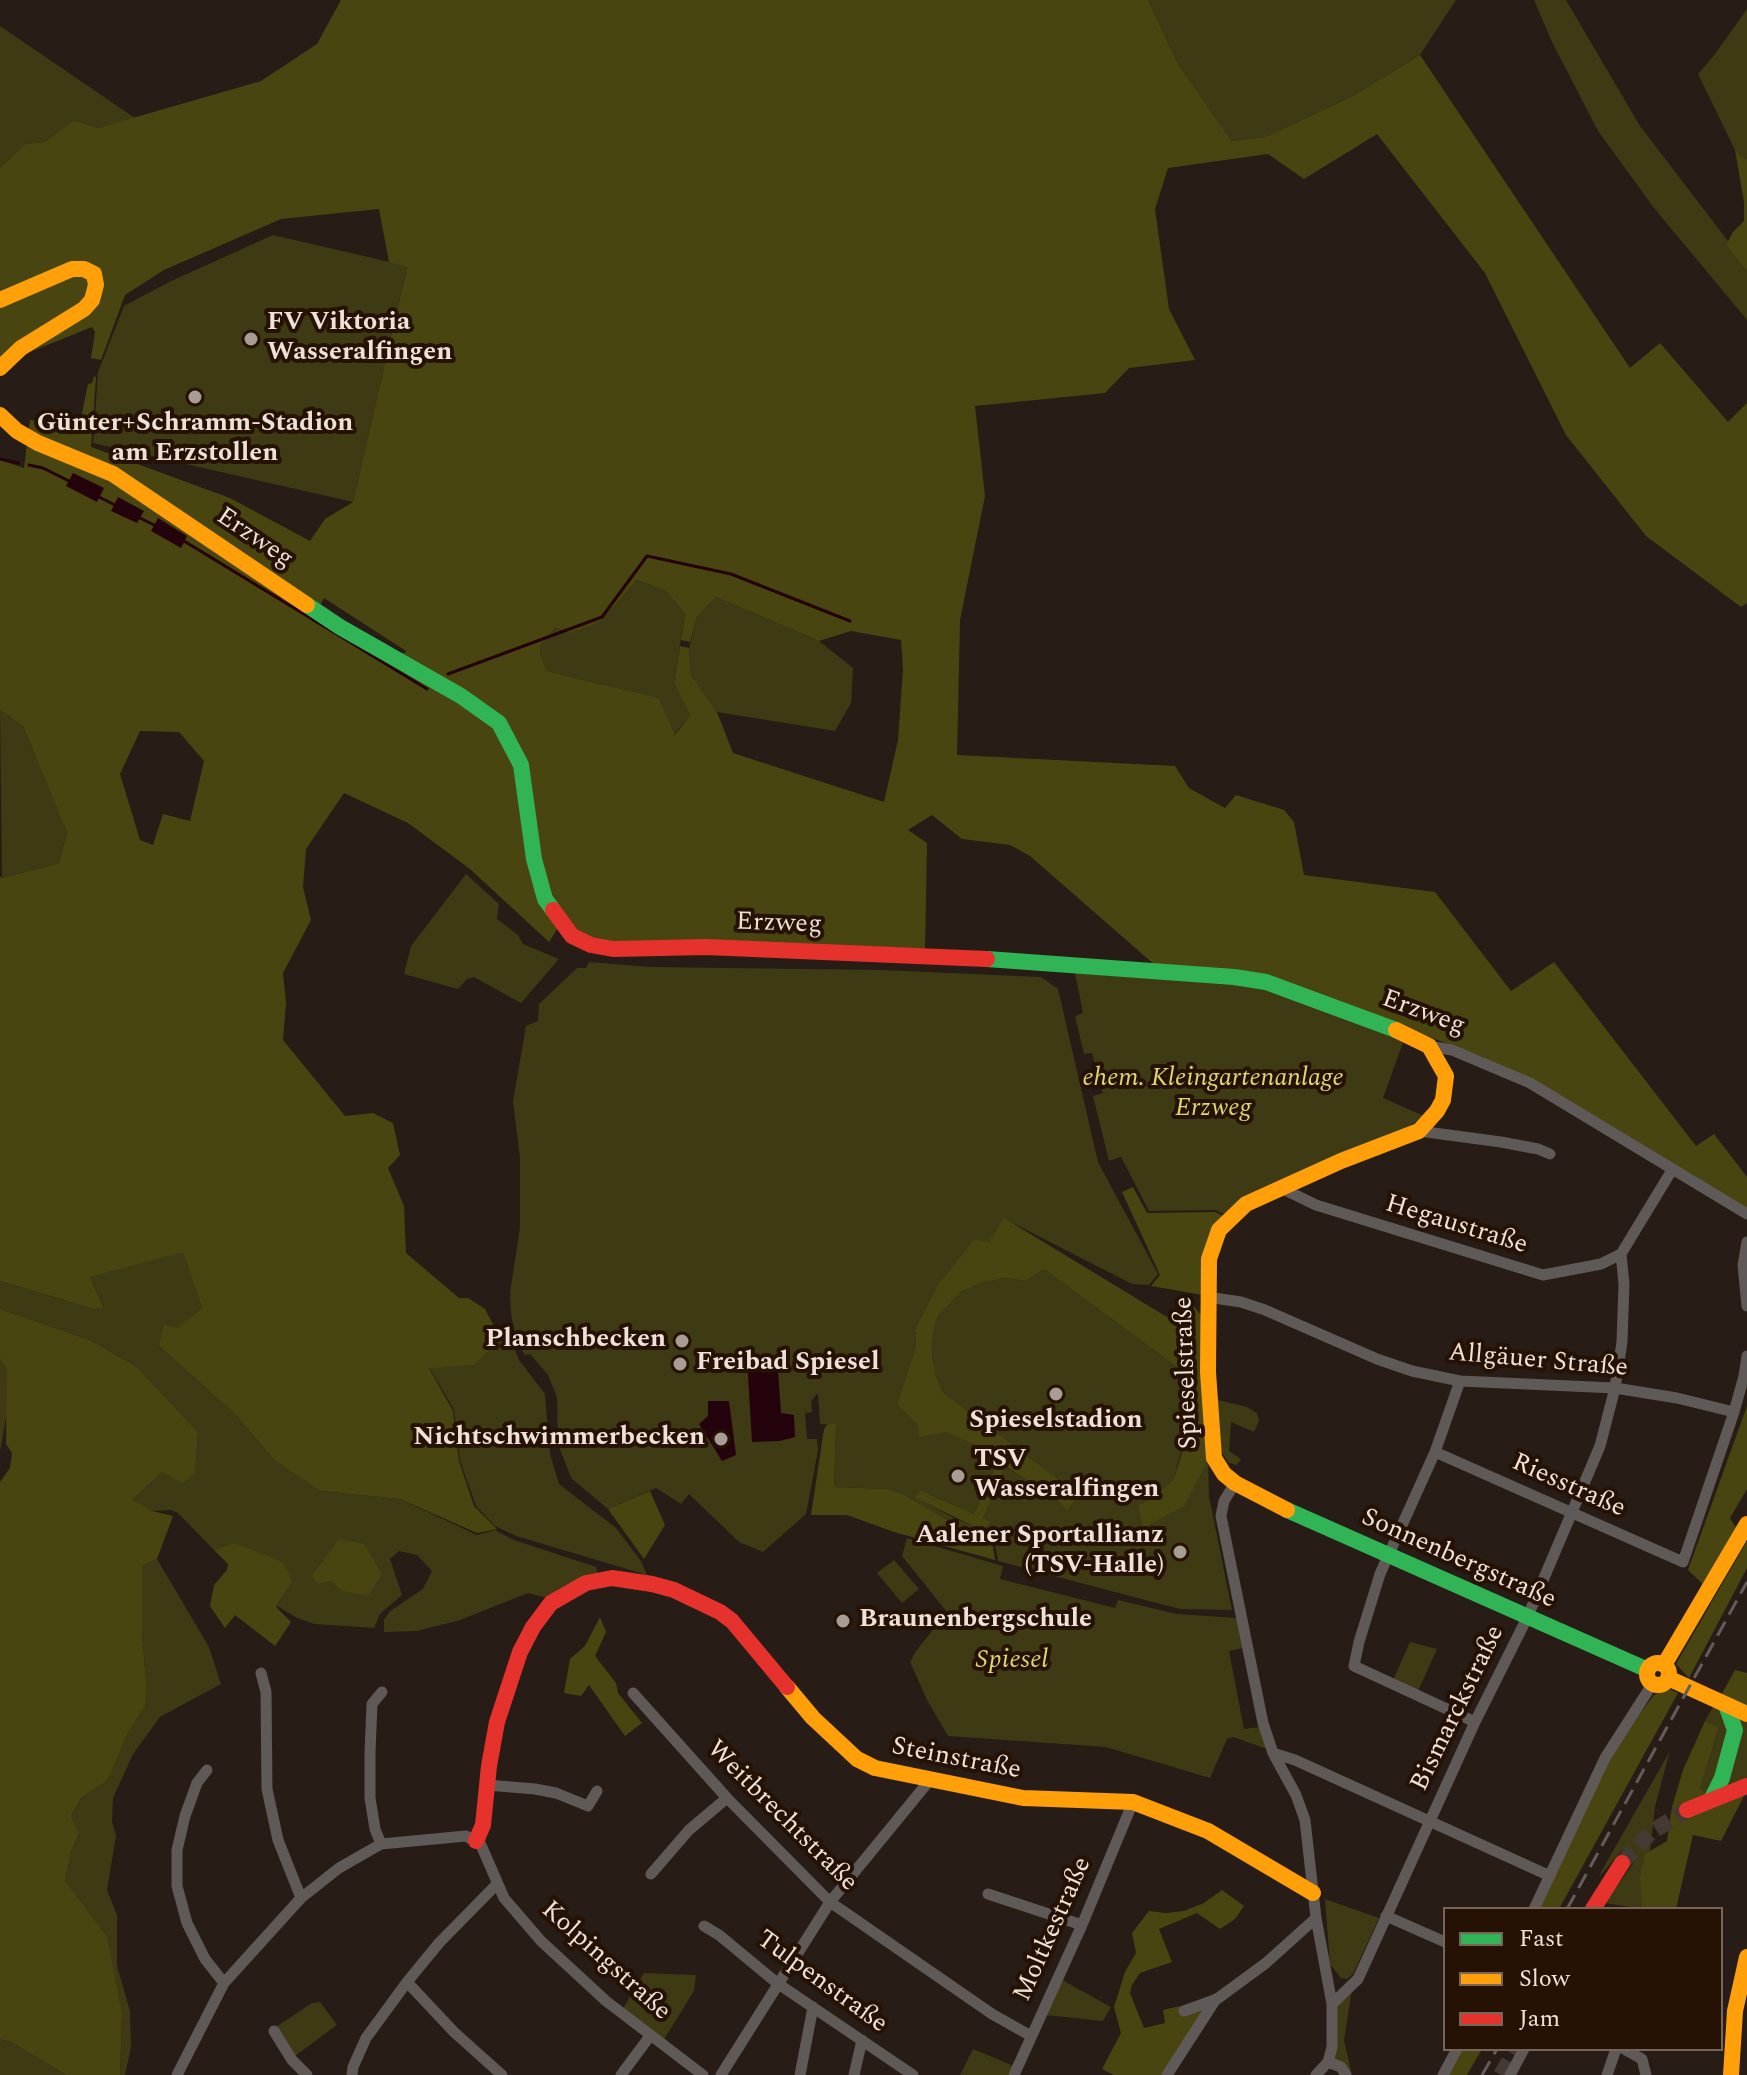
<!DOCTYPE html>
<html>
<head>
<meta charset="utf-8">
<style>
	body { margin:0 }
	#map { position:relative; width:1747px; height:2075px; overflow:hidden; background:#271c16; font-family:Spectral,serif }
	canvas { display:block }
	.legend { position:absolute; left:1443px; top:1907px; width:280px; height:144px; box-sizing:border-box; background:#251205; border:2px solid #766559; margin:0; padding:10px 14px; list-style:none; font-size:24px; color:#efe1d8 }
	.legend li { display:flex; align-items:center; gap:16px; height:40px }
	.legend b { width:40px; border:2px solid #766559 }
</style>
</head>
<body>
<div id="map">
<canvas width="1747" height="2075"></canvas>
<ul class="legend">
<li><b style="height:10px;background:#30b455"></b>Fast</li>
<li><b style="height:10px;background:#ff9f0a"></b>Slow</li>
<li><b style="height:10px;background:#e5322d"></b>Jam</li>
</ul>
</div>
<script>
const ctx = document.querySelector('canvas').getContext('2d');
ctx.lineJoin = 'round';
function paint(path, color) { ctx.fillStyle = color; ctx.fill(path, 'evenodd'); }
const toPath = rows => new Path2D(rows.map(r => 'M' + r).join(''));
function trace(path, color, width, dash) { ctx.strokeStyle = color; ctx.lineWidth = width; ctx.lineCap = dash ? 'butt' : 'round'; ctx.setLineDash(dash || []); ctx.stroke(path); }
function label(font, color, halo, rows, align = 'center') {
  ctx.font = font + ' Spectral,serif'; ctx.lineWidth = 8; ctx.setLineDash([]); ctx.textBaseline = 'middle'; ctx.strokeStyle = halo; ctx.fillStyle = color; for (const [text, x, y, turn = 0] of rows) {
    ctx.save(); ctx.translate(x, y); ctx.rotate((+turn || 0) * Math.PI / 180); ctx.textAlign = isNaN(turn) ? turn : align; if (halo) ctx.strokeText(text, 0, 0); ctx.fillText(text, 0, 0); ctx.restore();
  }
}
paint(toPath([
	[1148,0,1456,0,1420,55,1353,96,1265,137,1230,141,1178,64],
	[1534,0,1566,0,1640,126,1728,241,1727,245,1747,271,1747,320,1654,208,1598,131,1552,42],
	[1747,9,1747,160,1735,150,1698,74,1715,54],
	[0,26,135,118,98,128,74,120,44,142,25,144,0,168],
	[273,235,407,266,353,502,93,443,98,372,124,306,169,282],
	[637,580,666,591,685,614,674,681,690,715,674,735,659,698,547,671,540,653,541,645,556,627,600,622],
	[716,597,819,641,853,668,851,703,835,731,717,712,691,675,689,648,697,617],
	[0,710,23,726,67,831,59,863,2,878],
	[466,874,499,904,497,919,518,935,523,944,559,959,521,1003,474,977,467,979,458,989,404,974,411,946],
	[589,962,652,967,882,970,1041,977,1058,989,1098,1162,1158,1274,1149,1285,1132,1284,1005,1219,989,1242,915,1329,916,1346,897,1404,945,1432,1000,1456,974,1514,920,1490,916,1498,954,1518,982,1529,990,1522,983,1518,1004,1466,1060,1501,1067,1509,1079,1495,943,1392,936,1376,932,1356,933,1332,938,1316,961,1292,981,1283,1004,1278,1026,1281,1044,1269,1178,1368,1186,1390,1185,1437,1174,1478,1153,1498,1138,1505,1144,1528,1208,1460,1209,1496,1232,1610,1181,1609,1160,1604,998,1561,995,1544,989,1538,944,1518,903,1494,888,1489,834,1487,836,1425,820,1424,818,1393,811,1401,812,1412,805,1413,807,1439,817,1439,818,1451,806,1514,763,1552,739,1542,689,1494,681,1504,656,1488,608,1509,571,1478,558,1444,557,1397,548,1375,530,1354,525,1355,516,1341,511,1313,510,1293,520,1227,520,1158,513,1101,526,1026,538,1021,539,1004,577,968,586,968],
	[1075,973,1264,986,1404,1040,1383,1098,1424,1116,1392,1139,1226,1215,1216,1210,1149,1211,1121,1157,1109,1161,1093,1096,1103,1093,1092,1053,1084,1054,1075,1016,1083,1013],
	[183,1251,202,1308,159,1346,235,1414,275,1461,320,1491,400,1499,477,1535,495,1530,514,1540,596,1567,598,1574,547,1598,528,1593,460,1620,417,1631,384,1632,384,1620,390,1611,423,1589,432,1571,417,1555,399,1551,390,1559,402,1595,380,1614,374,1628,315,1624,297,1618,277,1606,292,1582,234,1543,214,1550,178,1513,170,1510,152,1511,131,1501,162,1472,195,1474,198,1432,137,1367,90,1340,0,1309,0,1281,94,1309,104,1306,90,1277],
	[507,1330,519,1360,545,1394,550,1454,559,1484,616,1528,641,1561,647,1575,516,1536,495,1526,476,1506,460,1461,454,1410,429,1367,475,1365],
	[0,1359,7,1370,8,1407,0,1452],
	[1214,1399,1247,1407,1257,1413,1259,1421,1254,1432,1231,1422,1229,1451,1241,1459,1237,1465,1229,1463,1219,1449],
	[907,1538,1003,1566,1000,1579,1115,1608,1118,1600,1177,1614,1237,1618,1244,1648,1229,1651,1244,1729,1260,1727,1267,1749,1233,1737,1227,1739,1210,1778,1106,1747,948,1736,927,1700,910,1662,916,1651,947,1612,902,1556],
	[157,1559,209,1647,221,1684,160,1717,133,1754,113,1798,112,1822,116,1836,107,1890,117,1915,117,1966,130,2011,131,2047,125,2075,120,2075,122,2014,65,1881,71,1852,79,1835,71,1816,81,1798,108,1780,128,1733,145,1706,147,1693,142,1632,142,1566],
	[894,1560,919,1589,902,1603,877,1573],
	[1410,1642,1437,1649,1418,1691,1393,1680],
	[1714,1705,1747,1718,1747,1791,1706,1796,1700,1788,1719,1727,1705,1721],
	[1670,1751,1655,1806,1650,1852,1645,1855,1641,1877,1642,1909,1605,1903,1635,1861,1622,1850,1599,1877,1601,1872],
	[1325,1899,1379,1918,1353,1974,1347,1979,1341,1978,1330,1964],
	[644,1973,696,1975,694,1991,663,2041,622,2010],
	[1062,1980,1111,2007,1103,2021,1046,2015],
	[1352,1989,1344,2040,1352,2075,1348,2075,1331,2060,1337,2006],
	[320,2002,337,2025,295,2056,276,2027,312,2003],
	[0,2039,11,2042,66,2075,0,2075],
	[973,2049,1014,2066,1011,2075,960,2075]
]), '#3e3a13');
paint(toPath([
	[341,0,1148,0,1178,64,1231,141,1265,137,1353,96,1420,55,1630,368,1660,343,1728,422,1747,403,1747,603,1741,607,1646,536,1566,435,1485,273,1377,134,1304,179,1268,154,1168,168,1155,209,1169,309,1195,360,1129,368,1105,393,975,406,985,496,960,620,957,755,1175,766,1189,788,1225,808,1236,795,1284,810,1294,822,1304,875,1435,892,1511,991,1554,962,1696,1146,1714,1134,1747,1177,1747,1209,1483,1057,1299,988,1156,966,1030,856,1010,845,962,839,932,815,908,830,927,843,925,949,758,942,608,941,580,934,566,915,549,942,470,869,408,823,344,793,306,849,303,887,311,920,283,973,286,1003,283,1040,345,1116,373,1113,393,1123,400,1155,388,1168,404,1206,406,1253,459,1298,468,1298,485,1309,494,1326,494,1345,475,1365,429,1368,453,1411,459,1461,474,1506,497,1529,477,1533,400,1499,320,1491,275,1461,235,1414,159,1346,164,1325,178,1328,202,1308,183,1252,90,1277,104,1307,94,1309,0,1281,0,876,2,878,59,863,67,832,23,726,0,710,0,460,24,468,30,420,80,423,88,384,92,383,94,376,96,377,91,447,230,498,310,541,325,519,353,502,407,267,389,262,379,209,281,219,164,270,125,295,101,360,91,358,95,332,92,327,30,352,0,367,0,168,25,144,44,142,74,120,98,128,261,81,317,44],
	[637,580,666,591,685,614,681,640,690,642,697,617,716,597,819,641,851,631,901,640,903,669,898,740,884,802,733,753,717,712,691,675,689,648,680,646,674,682,690,715,675,735,659,698,547,671,540,653,541,645,556,627,569,633,600,622],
	[324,598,406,651,406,652,385,661,312,621],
	[140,731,179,732,204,761,190,821,163,814,153,845,140,840,120,774],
	[1735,150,1747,160,1747,271,1726,245,1733,232,1744,221,1744,202],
	[1133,1187,1147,1213,1215,1212,1224,1216,1203,1295,1151,1286,1160,1275,1122,1192],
	[1004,1218,1167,1317,1191,1302,1202,1317,1208,1460,1184,1506,1143,1528,1138,1505,1153,1498,1174,1478,1181,1456,1185,1437,1186,1390,1178,1368,1044,1269,1026,1281,1004,1278,981,1283,961,1292,938,1316,933,1332,932,1356,936,1376,943,1392,1079,1495,1067,1510,1059,1501,1005,1466,983,1518,991,1522,982,1530,915,1498,920,1490,974,1514,1000,1456,945,1432,919,1437,918,1424,897,1404,916,1346,915,1330,939,1284,974,1240,989,1242],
	[0,1309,90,1340,137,1367,198,1432,195,1474,183,1483,162,1472,132,1500,152,1511,173,1516,157,1559,142,1566,142,1632,147,1693,145,1706,128,1733,108,1780,81,1798,71,1816,79,1834,71,1852,65,1881,107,1937,122,2014,120,2075,66,2075,11,2042,0,2039,0,1482,10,1468,12,1453,6,1444,7,1370,0,1359],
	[1747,1406,1747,1489,1730,1518,1739,1533,1705,1586,1688,1570],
	[828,1424,836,1424,834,1487,888,1489,903,1494,944,1518,989,1538,992,1541,995,1560,894,1532,847,1515,811,1515,824,1429],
	[650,1491,665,1525,644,1559,608,1509],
	[339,1539,364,1544,382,1574,368,1596,342,1591,331,1581,318,1584,312,1576],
	[1747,1541,1747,1568,1689,1678,1676,1664],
	[234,1543,283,1562,292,1582,276,1607,291,1622,275,1646,235,1615,225,1628,210,1606,214,1585,227,1570,228,1564,214,1550],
	[600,1617,606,1632,595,1656,616,1683,618,1693,642,1723,625,1736,589,1685,581,1696,564,1693,570,1659,585,1646],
	[1735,1670,1747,1673,1747,1708,1720,1697],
	[1667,1688,1678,1693,1559,1909,1536,1909,1606,1759,1654,1695],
	[1705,1721,1719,1727,1700,1788,1707,1796,1745,1794,1721,1841,1693,1835,1676,1909,1642,1909,1640,1877,1645,1854,1667,1841,1672,1807,1683,1770],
	[1222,1890,1244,1906,1235,1919,1220,1929,1197,1913,1159,1929,1172,1962,1140,1973,1132,1985,1130,1993,1144,2028,1165,2023,1163,2010,1180,2006,1184,2016,1207,2007,1163,2075,1114,2075,1102,2069,1121,2033,1114,2007,1125,1972,1136,1953,1132,1933,1149,1911,1166,1913,1184,1911,1204,1903],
	[1460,2049,1482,2049,1467,2075,1445,2075]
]), '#494511');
paint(toPath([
	[73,473,104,488,97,502,66,486],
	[118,497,144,511,137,523,111,511],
	[158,518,187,536,181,548,151,531],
	[777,1357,781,1413,794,1415,795,1437,780,1441,752,1442,747,1358],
	[708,1401,729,1401,736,1455,722,1461,699,1424,708,1416]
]), '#25030d');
trace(toPath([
	[0,459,18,463],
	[29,465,43,468,71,482],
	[99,497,117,506],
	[138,517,156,526],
	[184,541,427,689],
	[448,674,602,617,647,556,731,574,850,621]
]), '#25030d', 3);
trace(toPath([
	[1622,1863,1650,1833,1687,1810],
	[1501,2075,1516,2049]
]), '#453a33', 16, [16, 8]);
trace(toPath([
	[1429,1046,1452,1050,1530,1083,1747,1214],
	[1419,1131,1501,1142,1538,1149,1550,1154],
	[1281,1188,1316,1205,1543,1275,1601,1264,1621,1254],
	[1747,1242,1743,1265,1747,1306],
	[1207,1297,1241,1302,1265,1310,1377,1359,1412,1371,1460,1381,1615,1388,1677,1398,1734,1412],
	[1460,1381,1435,1452,1380,1574,1359,1642,1354,1666,1475,1722],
	[1435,1452,1683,1562,1734,1412,1744,1376,1747,1356],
	[1235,1483,1224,1501,1221,1516,1263,1723,1273,1753,1296,1795,1305,1820,1316,1918,1332,2004,1332,2047,1328,2062,1316,2075],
	[261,1673,266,1692,267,1789,278,1840,301,1898],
	[633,1693,727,1798,830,1902,992,2014,1031,2036],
	[1273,1753,1295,1760,1550,1876],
	[207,1770,197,1783,185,1816,177,1850,177,1886,187,1923,205,1959,224,1983],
	[487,1785,535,1789,556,1793,588,1806,597,1791],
	[381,1844,375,1829,370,1798,370,1752,372,1704,382,1692],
	[651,1874,689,1830,727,1798],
	[988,1894,1082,1925],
	[1534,1909,1605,1758,1653,1683],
	[1386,1916,1445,1942],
	[704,1926,719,1935,777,1983,913,2075],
	[407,1982,454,2032,502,2075],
	[1332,2004,1358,1979,1475,1722,1527,1618,1600,1446,1615,1388,1622,1342,1624,1284,1621,1254,1672,1170],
	[1184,2011,1217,1999,1266,1963,1316,1918],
	[274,2031,292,2060,307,2075],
	[1624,2049,1642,2059,1646,2075],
	[1328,2062,1341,2067,1346,2075],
	[177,2075,224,1983,301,1898,339,1868,381,1844,466,1836,481,1845,504,1898,541,1941,606,2001,703,2075],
	[352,2075,353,2067,366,2038,407,1982,439,1943,497,1884],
	[621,2075,650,2036],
	[721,2075,830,1902,929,1781],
	[800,2075,813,2007],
	[854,2075,862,2040],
	[1014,2075,1082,1925,1133,1802],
	[1167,2075,1216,1999],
	[1443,2075,1457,2049],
	[1510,2075,1524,2049],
	[1607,2075,1616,2049]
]), '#5f5957', 11);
trace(toPath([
	[307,605,340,627,461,696,499,723,521,765,534,859,545,899,553,910],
	[987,959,1234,977,1266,982,1396,1030],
	[1287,1510,1648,1670],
	[1712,1798,1722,1778,1735,1730,1726,1705]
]), '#30b455', 16);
trace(toPath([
	[0,300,72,269,84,269,94,274,96,285,92,300,84,309,21,348,0,368],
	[0,415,17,431,38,443,113,474,307,605],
	[1287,1510,1235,1483,1224,1474,1214,1458,1208,1372,1209,1259,1219,1230,1246,1204,1341,1161,1419,1131,1437,1111,1443,1100,1446,1076,1429,1046,1396,1030],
	'1647 1674a11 11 0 1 1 22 0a11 11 0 1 1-22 0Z',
	[1664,1665,1747,1524],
	[1668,1678,1747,1714],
	[787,1687,813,1718,857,1759,875,1768,1023,1798,1133,1802,1208,1831,1313,1893],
	[1731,2075,1735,2011,1747,1957]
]), '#ff9f0a', 16);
trace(toPath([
	[553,910,572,936,591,945,613,949,706,947,987,959],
	[1687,1810,1747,1786],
	[476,1841,483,1825,489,1766,497,1722,520,1652,533,1627,551,1603,586,1583,612,1578,652,1584,674,1590,720,1612,732,1621,787,1687],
	[1593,1909,1622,1863]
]), '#e5322d', 16);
trace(toPath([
	[1567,1909,1747,1582],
	[1482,2075,1497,2049]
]), '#635d59', 3, [16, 8]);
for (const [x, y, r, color] of [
	[251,339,8,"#a99c94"],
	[195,397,8,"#a99c94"],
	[682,1341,8,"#a99c94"],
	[680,1364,8,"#a99c94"],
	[1056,1394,8,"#a99c94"],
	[721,1439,8,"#a99c94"],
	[958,1476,8,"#a99c94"],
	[1180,1552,8,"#a99c94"],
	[843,1621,8,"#a99c94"]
]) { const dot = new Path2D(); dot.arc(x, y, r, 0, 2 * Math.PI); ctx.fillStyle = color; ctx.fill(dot); trace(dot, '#251205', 3); }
label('bold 26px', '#efe1d8', '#251205', [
	["FV Viktoria",267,324],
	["Wasseralfingen",267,354],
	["Günter+Schramm-Stadion",195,425,"center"],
	["am Erzstollen",195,455,"center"],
	["Planschbecken",666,1341,"right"],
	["Freibad Spiesel",696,1364],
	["Spieselstadion",1056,1422,"center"],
	["Nichtschwimmerbecken",705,1439,"right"],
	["TSV",974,1461],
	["Wasseralfingen",974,1491],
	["Aalener Sportallianz",1164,1537,"right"],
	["(TSV-Halle)",1164,1567,"right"],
	["Braunenbergschule",859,1621]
], 'left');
label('26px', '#efe1d8', '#251205', [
	["Erzweg",254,539,34],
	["Erzweg",779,925,2],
	["Erzweg",1423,1014,20],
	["Hegaustraße",1456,1226,17],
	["Allgäuer Straße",1538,1362,5],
	["Spieselstraße",1188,1373,-92],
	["Riesstraße",1568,1487,24],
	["Sonnenbergstraße",1458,1560,24],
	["Bismarckstraße",1459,1709,-64],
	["Steinstraße",956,1760,11],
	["Weitbrechtstraße",781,1817,45],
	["Moltkestraße",1054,1930,-66],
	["Kolpingstraße",605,1962,42],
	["Tulpenstraße",821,1983,36]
]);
label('italic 26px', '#ded770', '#251205', [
	["ehem. Kleingartenanlage",1213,1080],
	["Erzweg",1213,1110],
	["Spiesel",1012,1662]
]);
</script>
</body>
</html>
